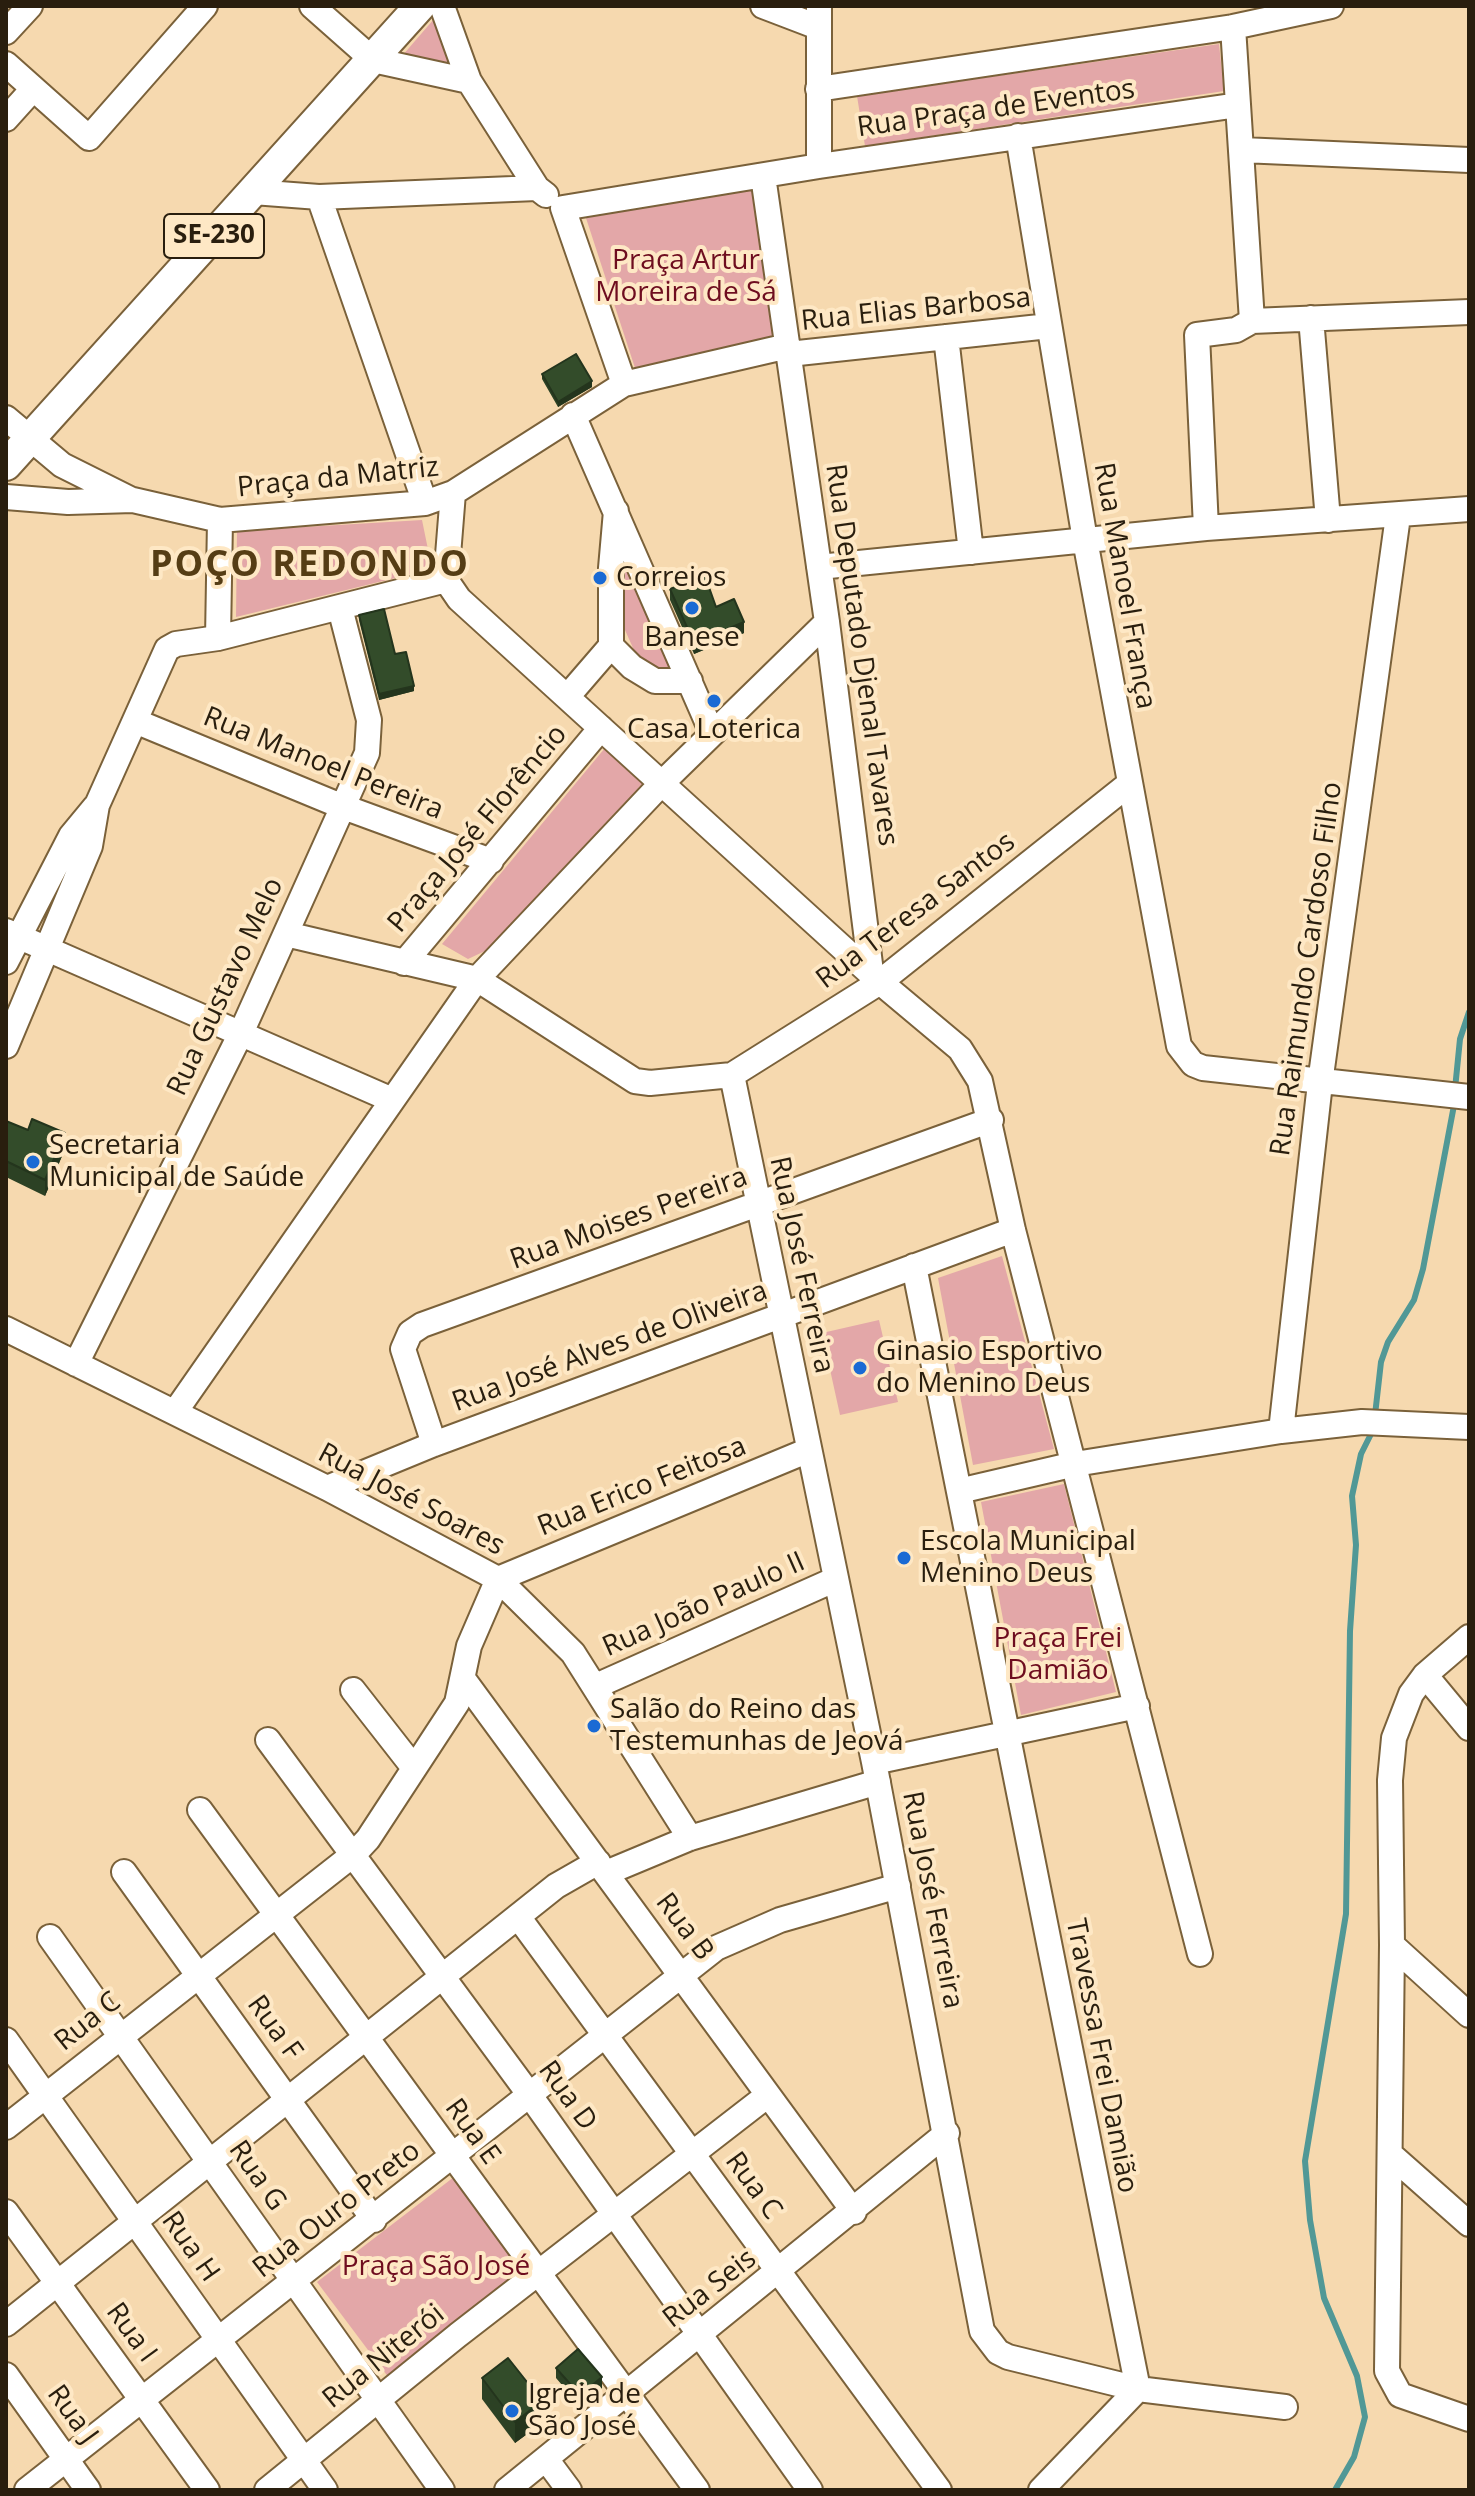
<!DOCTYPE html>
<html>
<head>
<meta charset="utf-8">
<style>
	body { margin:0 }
	#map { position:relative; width:1475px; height:2496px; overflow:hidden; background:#f6d9af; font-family:"Open Sans",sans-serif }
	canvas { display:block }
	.frame { position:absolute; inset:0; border:8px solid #291e0e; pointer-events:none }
</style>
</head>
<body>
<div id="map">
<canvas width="1475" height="2496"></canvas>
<div class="frame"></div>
</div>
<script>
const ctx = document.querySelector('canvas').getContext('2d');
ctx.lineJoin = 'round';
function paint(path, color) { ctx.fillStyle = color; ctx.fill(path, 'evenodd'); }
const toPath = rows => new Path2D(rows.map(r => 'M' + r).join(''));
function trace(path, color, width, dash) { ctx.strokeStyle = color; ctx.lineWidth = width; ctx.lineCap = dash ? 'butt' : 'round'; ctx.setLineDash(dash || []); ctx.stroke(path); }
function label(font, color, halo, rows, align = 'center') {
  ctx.font = font + ' "Open Sans",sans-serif'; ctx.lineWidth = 8; ctx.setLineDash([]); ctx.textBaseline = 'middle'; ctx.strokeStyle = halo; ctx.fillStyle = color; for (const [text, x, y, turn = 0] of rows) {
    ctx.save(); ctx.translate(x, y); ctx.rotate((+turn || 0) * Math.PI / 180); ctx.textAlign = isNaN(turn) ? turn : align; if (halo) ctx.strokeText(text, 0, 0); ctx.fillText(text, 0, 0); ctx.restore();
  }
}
paint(toPath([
	[434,19,451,65,402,56],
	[1219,44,1224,91,865,146,857,96],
	[752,187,775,336,635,368,586,218],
	[422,520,432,569,236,617,237,531],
	[623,553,674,668,651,669,637,657,621,621],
	[605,748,646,780,485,951,468,959,442,944],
	[1002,1256,1054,1449,973,1465,938,1278],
	[879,1320,898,1402,840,1415,822,1333],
	[1064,1484,1116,1692,1021,1715,981,1502],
	[454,2177,527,2274,389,2378,317,2282]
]), '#e3a7a8');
trace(toPath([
	[1455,1089,1460,1039,1469,1012],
	[1375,1415,1381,1362,1388,1342,1414,1300,1423,1269,1455,1100],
	[1335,2490,1354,2457,1365,2417,1357,2376,1324,2298,1310,2220,1305,2161,1346,1914,1350,1631,1356,1545,1352,1496,1361,1454,1373,1430]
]), '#519896', 6);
const minor = toPath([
	[312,6,373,60,469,81],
	[442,6,469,81,537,188,546,195],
	[763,6,818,27],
	[1233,27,1252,321],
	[6,32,30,6],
	[6,64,89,138,205,6],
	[818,89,1233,27,1331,6],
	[6,119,33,89],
	[1018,136,1085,540,1179,1046,1193,1064,1203,1068,1469,1097],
	[1242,150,1469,160],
	[819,166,819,6],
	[763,176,827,622,871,972],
	[253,192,319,197,537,188],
	[319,197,425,503],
	[563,208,819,166,1238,105],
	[563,208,624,384],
	[1311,318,1328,520],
	[946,337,971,552],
	[789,354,1049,326],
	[573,415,712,733],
	[6,418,62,465,130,499],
	[6,497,68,502,133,500,220,520,425,503,453,493,624,384,788,346],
	[1206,528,1197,335,1236,330,1252,321,1469,312],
	[819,567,1206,528,1469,509],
	[446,580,459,599,880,982,960,1049,980,1081,1013,1230,1200,1954],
	[446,580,453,493],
	[218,638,220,520],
	[611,646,632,667,655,681,690,681],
	[567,697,611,646,611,568,616,511],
	[135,721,341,806,491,861],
	[6,931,390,1099],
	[286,934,477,979,635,1081,650,1083,732,1075,880,982,1129,784],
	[6,962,71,836,95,807],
	[404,963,601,728],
	[6,1046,90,846,97,805,167,649,176,644,218,638,446,580],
	[732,1075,874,1762,982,2331,998,2352,1008,2357,1138,2389,1285,2407],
	[914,1266,1138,2389,1041,2490],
	[6,1329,327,1488,498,1579,573,1653,690,1838],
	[76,1364,241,1033,367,753,369,720,340,608],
	[175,1412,477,979,662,783,827,622],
	[1281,1431,1320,1083,1398,516],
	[434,1444,403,1349,410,1333,422,1325,991,1120],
	[327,1488,434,1444,1013,1230],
	[959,1491,1075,1464,1281,1431,1362,1422,1469,1427],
	[1469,1637,1425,1675,1411,1694,1394,1738,1390,1780,1392,1945,1387,2371,1400,2395,1469,2419],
	[1425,1675,1469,1728],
	[464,1680,854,2212],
	[596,1686,836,1579],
	[353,1690,414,1768],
	[268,1740,529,2094,810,2490],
	[874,1762,1137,1706],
	[200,1810,697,2490],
	[124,1872,374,2220],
	[606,1873,690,1838,878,1782],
	[519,1918,939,2490],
	[50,1937,442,2490],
	[1392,1945,1469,2015],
	[6,2040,325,2490],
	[6,2127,354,1854,368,1839,457,1703,469,1646,498,1579,809,1450],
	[1391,2155,1469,2224],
	[6,2212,207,2490],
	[6,2324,556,1886,598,1862],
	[6,2375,88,2490],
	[546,2459,569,2490],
	[27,2490,716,1948,780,1920,898,1886],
	[267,2490,458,2335,768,2095],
	[507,2490,947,2133]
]);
const major = toPath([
	[6,465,420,6]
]);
trace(minor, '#7a613a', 28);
trace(major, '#7a613a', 34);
trace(minor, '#fff', 24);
trace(major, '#fff', 30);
paint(toPath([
	[542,374,592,387,558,407,542,379],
	[670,589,716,607,744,633,694,654,670,600],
	[359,615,395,654,414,691,379,700,359,620],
	[6,1121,65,1149,45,1196,6,1177],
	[556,2368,602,2388,580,2406,556,2378],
	[482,2378,542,2423,515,2443,482,2399]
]), '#2c4124');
paint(toPath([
	[592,381,592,387,558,407,558,402],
	[744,622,744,633,694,654,694,643],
	[414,686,414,691,379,700,379,694],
	[65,1133,65,1149,45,1196,45,1180],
	[602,2377,602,2388,580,2406,580,2395],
	[542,2401,542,2423,515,2443,515,2422]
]), '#24351d');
const building = toPath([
	[576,354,592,381,558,402,542,374,576,354],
	[705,576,716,607,734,599,744,622,694,643,670,589,705,576],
	[384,609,395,654,406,652,414,686,379,694,359,615,384,609],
	[32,1119,65,1133,45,1180,6,1161,6,1121,28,1130,32,1119],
	[578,2349,602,2377,580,2395,556,2368,578,2349],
	[508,2358,542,2401,515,2422,482,2378,508,2358]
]);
paint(building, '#334c2a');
trace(building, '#24351d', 2);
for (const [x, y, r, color] of [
	[600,578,8,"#1a6ad4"],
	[692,608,8,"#1a6ad4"],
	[714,701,8,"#1a6ad4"],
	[33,1162,8,"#1a6ad4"],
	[860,1368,8,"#1a6ad4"],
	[904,1558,8,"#1a6ad4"],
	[594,1726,8,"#1a6ad4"],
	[512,2411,8,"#1a6ad4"]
]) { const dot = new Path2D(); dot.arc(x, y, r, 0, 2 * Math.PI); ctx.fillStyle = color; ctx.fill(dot); trace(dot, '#fee8c5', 3); }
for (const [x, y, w] of [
	[214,236,100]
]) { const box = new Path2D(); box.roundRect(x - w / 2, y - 22, w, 44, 6); ctx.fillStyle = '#fee8c5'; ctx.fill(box); trace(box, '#291e0e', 2); }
label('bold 26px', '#291e0e', null, [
	["SE-230",214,236]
]);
label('28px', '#291e0e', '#fee8c5', [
	["Rua Praça de Eventos",996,109,-8],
	["Rua Elias Barbosa",916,310,-6],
	["Praça da Matriz",338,478,-6],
	["Rua Manoel França",1124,586,80],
	["Rua Deputado Djenal Tavares",861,655,82],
	["Rua Manoel Pereira",323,764,22],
	["Praça José Florêncio",478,829,-50],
	["Rua Teresa Santos",916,911,-37],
	["Rua Raimundo Cardoso Filho",1307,969,-82],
	["Rua Gustavo Melo",226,987,-65],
	["Rua Moises Pereira",629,1219,-20],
	["Rua José Ferreira",801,1265,78],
	["Rua José Alves de Oliveira",610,1347,-20],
	["Rua Erico Feitosa",642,1487,-22],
	["Rua José Soares",411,1500,28],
	["Rua João Paulo II",704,1605,-24],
	["Rua José Ferreira",932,1900,79],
	["Rua B",684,1927,53],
	["Rua C",88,2022,-39],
	["Rua F",274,2028,54],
	["Travessa Frei Damião",1101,2056,79],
	["Rua D",567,2096,54],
	["Rua E",472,2132,54],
	["Rua G",257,2176,55],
	["Rua C",753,2186,54],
	["Rua Ouro Preto",337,2210,-38],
	["Rua H",190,2247,55],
	["Rua Seis",710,2289,-38],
	["Rua I",131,2333,54],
	["Rua Niterói",384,2357,-39],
	["Rua J",72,2415,54]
]);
label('28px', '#6e0d1f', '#fee8c5', [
	["Praça Artur",686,261],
	["Moreira de Sá",686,293],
	["Praça Frei",1058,1639],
	["Damião",1058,1671],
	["Praça São José",436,2267]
]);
label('28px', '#291e0e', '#fee8c5', [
	["Correios",616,578],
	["Banese",692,638,"center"],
	["Casa Loterica",714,730,"center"],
	["Secretaria",49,1146],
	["Municipal de Saúde",49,1178],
	["Ginasio Esportivo",876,1352],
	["do Menino Deus",876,1384],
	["Escola Municipal",920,1542],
	["Menino Deus",920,1574],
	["Salão do Reino das",610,1710],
	["Testemunhas de Jeová",610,1742],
	["Igreja de",528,2395],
	["São José",528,2427]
], 'left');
ctx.letterSpacing = '2px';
label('bold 36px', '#553d15', '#fee8c5', [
	["POÇO REDONDO",310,566]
]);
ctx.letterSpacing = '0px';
</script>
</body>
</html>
